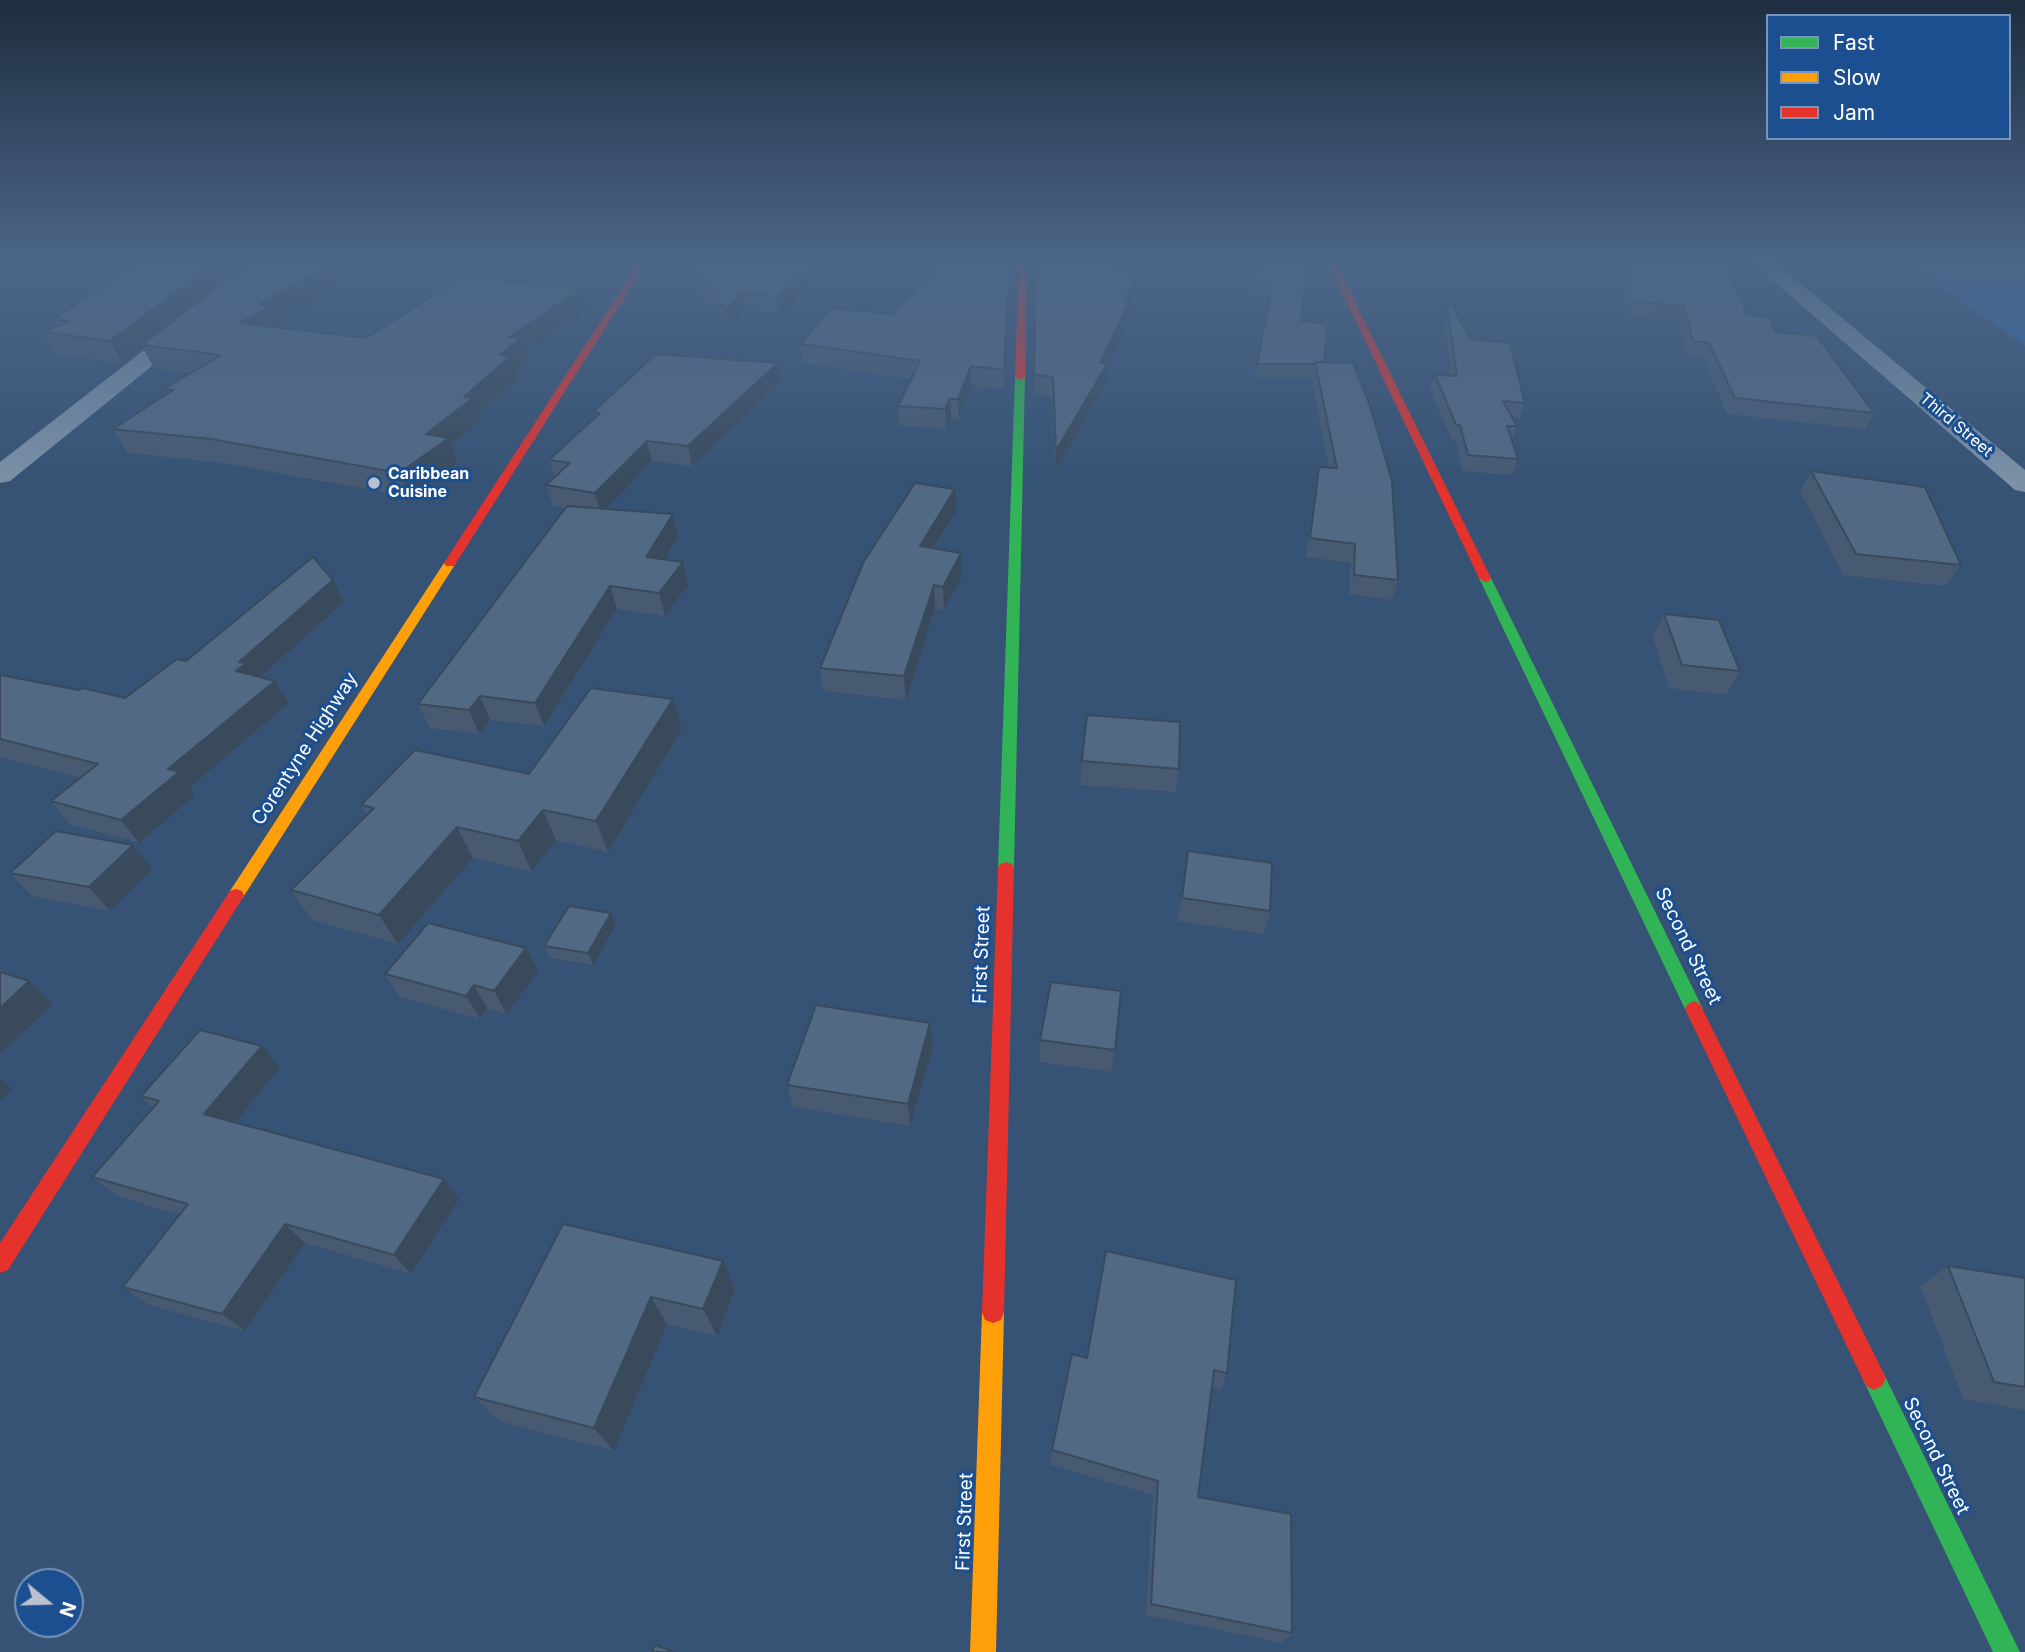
<!DOCTYPE html>
<html>
<head>
<meta charset="utf-8">
<style>
	body { margin:0 }
	#map { position:relative; width:2025px; height:1652px; overflow:hidden; background:#365274; font-family:Inter,sans-serif }
	canvas { display:block }
	.legend { position:absolute; left:1766px; top:14px; width:245px; height:126px; box-sizing:border-box; background:#1b4f8f; border:2px solid #7695bc; margin:0; padding:9px 12px; list-style:none; font-size:21px; color:#fff }
	.legend li { display:flex; align-items:center; gap:14px; height:35px }
	.legend b { width:35px; border:2px solid #7695bc }
	.north { position:absolute; left:14px; top:1568px; width:70px; height:70px; box-sizing:border-box; background:#1b4f8f; border:2px solid #7695bc; border-radius:50%; rotate:109deg; font-size:19px; font-weight:700; line-height:28px; text-align:center; color:#fff }
	.north::after { content:''; display:block; margin:auto; width:24px; height:32px; background:#b9c2ce; clip-path:polygon(50% 0,100% 100%,50% 72%,0 100%) }
</style>
</head>
<body>
<div id="map">
<canvas width="2025" height="1652"></canvas>
<ul class="legend">
<li><b style="height:9px;background:#30b455"></b>Fast</li>
<li><b style="height:9px;background:#ff9f0a"></b>Slow</li>
<li><b style="height:9px;background:#e5322d"></b>Jam</li>
</ul>
<div class="north">N</div>
</div>
<script>
const ctx = document.querySelector('canvas').getContext('2d');
ctx.lineJoin = 'round';
function paint(path, color) { ctx.fillStyle = color; ctx.fill(path, 'evenodd'); }
const toPath = rows => new Path2D(rows.map(r => 'M' + r).join(''));
function trace(path, color, width, dash) { ctx.strokeStyle = color; ctx.lineWidth = width; ctx.lineCap = dash ? 'butt' : 'round'; ctx.setLineDash(dash || []); ctx.stroke(path); }
function label(font, color, halo, rows, align = 'center') {
  ctx.font = font + ' Inter,sans-serif'; ctx.lineWidth = 6; ctx.setLineDash([]); ctx.textBaseline = 'middle'; ctx.strokeStyle = halo; ctx.fillStyle = color; for (const [text, x, y, turn = 0] of rows) {
    ctx.save(); ctx.translate(x, y); ctx.rotate((+turn || 0) * Math.PI / 180); ctx.textAlign = isNaN(turn) ? turn : align; if (halo) ctx.strokeText(text, 0, 0); ctx.fillText(text, 0, 0); ctx.restore();
  }
}
paint(toPath([
	[1902,259,2025,259,2025,346]
]), '#2f66a5');
paint(toPath([
	[261,259,284,259,10,481,0,483,0,462,261,259],
	[1748,259,1771,259,2025,470,2025,492,2015,490,1748,259]
]), '#7d92a8');
paint(toPath([
	[1020,374,1025,377,1014,868,1012,872,1006,874,1000,872,998,868,1015,377,1020,374],
	[1485,574,1491,578,1703,1009,1700,1014,1694,1017,1688,1014,1685,1009,1479,578,1485,574],
	[1874,1366,1882,1370,2020,1652,1993,1652,1866,1386,1862,1378,1866,1370,1874,1366]
]), '#30b455');
paint(toPath([
	[450,559,456,563,242,899,230,899,228,895,230,891,444,563,450,559],
	[993,1301,1001,1304,1004,1312,996,1652,970,1652,982,1312,985,1304,993,1301]
]), '#ff9f0a');
paint(toPath([
	[641,259,649,259,456,563,454,566,446,566,444,563,641,259],
	[1019,259,1027,259,1025,377,1020,380,1015,377,1019,259],
	[1326,259,1334,259,1491,578,1489,581,1485,582,1479,578,1326,259],
	[1006,862,1012,864,1014,868,1004,1312,1001,1320,993,1323,985,1320,982,1312,998,868,1000,864,1006,862],
	[236,889,242,891,244,895,242,899,8,1270,0,1273,0,1243,230,891,236,889],
	[1694,1001,1700,1004,1882,1370,1886,1378,1882,1386,1874,1390,1866,1386,1685,1009,1688,1004,1694,1001]
]), '#e5322d');
paint(toPath([
	[682,259,839,259,779,313,744,309,729,326,685,273],
	[920,259,1010,259,1004,390,971,385,959,419,951,418,946,429,899,425,898,406,911,379,803,363,801,344,893,314,939,266,920,264],
	[1036,259,1119,266,1118,271,1137,273,1136,291,1131,300,1130,317,1107,367,1106,383,1055,471,1052,397,1034,394],
	[1259,259,1321,259,1320,265,1307,264,1301,321,1324,362,1398,580,1392,600,1349,594,1351,563,1306,557,1315,486,1319,467,1329,468,1312,380,1312,377,1255,377,1271,295,1253,294],
	[1342,259,1394,259,1392,270,1347,267],
	[1617,259,1725,259,1747,315,1776,332,1874,413,1865,429,1727,414,1703,358,1686,356,1678,321,1627,316],
	[580,289,586,310,526,352,529,360,516,371,518,379,479,414,481,421,451,445,458,462,409,497,224,463,128,453,113,429,167,395,164,389,192,373,154,368,143,348,122,363,57,355,44,332,58,326,54,319,278,321,281,327,280,328,366,338],
	[1447,306,1470,339,1525,403,1520,418,1512,418,1517,426,1512,441,1518,459,1512,475,1463,471,1455,440,1452,440,1430,389,1435,375,1451,376,1444,320],
	[781,382,692,466,652,461,605,509,673,514,678,536,664,559,688,585,665,616,617,609,544,726,490,720,479,734,430,728,418,704,566,508,553,506,546,485,555,478,549,460,594,418,593,412],
	[1811,471,1961,565,1945,586,1843,575,1800,491],
	[956,511,934,549,962,576,944,610,935,608,906,700,823,691,820,668],
	[333,580,344,602,261,677,275,681,289,703,190,787,195,795,139,843,70,824,51,801,81,778,0,757,0,675,125,698,186,661],
	[1664,614,1740,671,1726,695,1669,688,1653,637],
	[682,729,608,852,556,840,532,872,473,858,398,944,312,920,291,890,367,815,361,805,529,774],
	[1082,761,1179,769,1176,792,1080,785],
	[1188,851,1270,911,1264,934,1178,921],
	[152,869,110,911,32,896,10,873],
	[611,913,616,925,593,965,550,958,544,946],
	[538,971,507,1014,487,1008,480,1019,400,997,385,974],
	[1121,991,1112,1072,1040,1062,1040,1040],
	[930,1023,933,1046,910,1126,793,1107,787,1085],
	[280,1067,235,1122,444,1179,459,1199,411,1274,305,1243,245,1331,149,1305,123,1287,179,1215,117,1196,92,1177,153,1108,141,1096],
	[563,1224,723,1261,735,1289,717,1336,667,1324,614,1451,499,1421,474,1397],
	[1106,1251,1227,1373,1221,1390,1212,1388,1198,1497,1292,1633,1282,1643,1146,1615,1153,1495,1051,1465,1052,1450,1087,1358],
	[1948,1266,2025,1278,2025,1410,1963,1399,1920,1286]
]), '#475a72');
paint(toPath([
	[220,259,256,259,142,345,143,348,122,363,110,341],
	[343,259,389,259,278,321,281,327,250,345,239,323,260,304],
	[820,259,839,259,779,313,777,297],
	[1010,259,1004,390,1004,370],
	[1108,259,1116,259,1104,282,1105,264],
	[1137,273,1136,291,1131,300,1130,317,1107,367,1106,383,1055,471,1056,451,1100,363,1125,298],
	[580,289,586,310,526,352,529,360,516,371,518,379,479,414,481,421,451,445,458,462,409,497,399,473,426,434,464,397,499,355,509,337],
	[741,293,744,309,729,326,727,310],
	[778,363,781,382,692,466,688,446],
	[971,366,971,385,959,419,958,399],
	[950,399,951,418,946,429,945,409],
	[647,441,652,461,601,514,595,493],
	[955,489,956,511,921,569,920,546],
	[673,514,678,536,652,580,646,557],
	[961,553,962,576,944,610,943,587],
	[683,562,688,585,665,616,659,593],
	[333,580,344,602,256,681,236,671,239,662],
	[934,585,935,608,906,700,904,676],
	[610,586,617,609,544,726,535,703],
	[275,681,289,703,190,787,195,795,139,843,121,820,168,769],
	[480,696,490,720,479,734,469,710],
	[673,699,682,729,608,852,596,821],
	[543,810,556,840,532,872,518,841],
	[457,827,473,858,398,944,379,915],
	[133,845,152,869,110,911,89,887],
	[611,913,616,925,593,965,588,953],
	[526,948,538,971,507,1014,494,991],
	[29,981,53,1004,0,1054,0,1008],
	[474,985,487,1008,480,1019,466,996],
	[930,1023,933,1046,910,1126,908,1104],
	[262,1046,280,1067,225,1135,204,1114],
	[0,1079,12,1089,0,1100],
	[444,1179,459,1199,411,1274,394,1255],
	[285,1224,305,1243,245,1331,222,1314],
	[723,1261,735,1289,717,1336,703,1309],
	[651,1297,667,1324,614,1451,594,1428]
]), '#394a5c');
const building = toPath([
	[144,259,220,259,110,341,44,332,69,321,54,319,144,259],
	[253,259,343,259,260,304,271,306,239,323,366,338,464,276,580,289,509,337,522,338,499,355,511,356,464,397,473,398,426,434,449,438,399,473,211,439,113,429,173,390,164,389,221,355,142,345,253,259],
	[683,259,820,259,777,297,741,293,727,310,683,259],
	[945,259,1010,259,1004,370,971,366,958,399,950,399,945,409,898,406,920,361,801,344,830,308,893,314,945,259],
	[1036,259,1108,259,1105,264,1119,266,1116,271,1137,273,1125,298,1131,298,1100,363,1107,364,1056,451,1053,377,1034,375,1036,259],
	[1259,259,1307,259,1301,321,1328,324,1324,362,1315,362,1315,364,1257,364,1273,283,1255,281,1259,259],
	[1625,259,1725,259,1747,315,1769,317,1776,332,1817,336,1874,413,1735,398,1709,343,1693,341,1684,306,1633,301,1625,259],
	[1452,305,1470,339,1510,343,1525,403,1503,401,1517,426,1507,426,1518,459,1468,455,1460,425,1456,425,1435,375,1457,376,1447,306,1452,305],
	[656,354,778,363,688,446,647,441,595,493,546,485,570,463,549,460,600,413,593,412,656,354],
	[1315,362,1353,363,1370,406,1392,481,1398,580,1354,575,1355,544,1310,538,1319,467,1337,468,1315,362],
	[1811,471,1925,487,1961,565,1856,554,1811,471],
	[915,483,955,489,920,546,961,553,943,587,934,585,904,676,820,668,864,561,915,483],
	[567,506,673,514,646,557,683,562,659,593,610,586,535,703,480,696,469,710,418,704,567,506],
	[313,557,333,580,239,662,246,663,236,671,275,681,168,769,179,772,121,820,51,801,98,764,0,739,0,675,79,690,82,688,125,698,177,659,186,661,313,557],
	[1664,614,1719,620,1740,671,1682,665,1664,614],
	[591,688,673,699,596,821,543,810,518,841,457,827,379,915,291,890,374,808,361,805,415,750,529,774,591,688],
	[1087,715,1180,722,1179,769,1082,761,1087,715],
	[56,831,133,845,89,887,10,873,56,831],
	[1188,851,1272,863,1270,911,1182,898,1188,851],
	[569,906,611,913,588,953,544,946,569,906],
	[428,923,526,948,494,991,474,985,466,996,385,974,428,923],
	[0,972,29,981,0,1008,0,972],
	[1051,982,1121,991,1115,1050,1040,1040,1051,982],
	[816,1005,930,1023,908,1104,787,1085,816,1005],
	[200,1030,262,1046,204,1114,444,1179,394,1255,285,1224,222,1314,123,1287,188,1204,92,1177,159,1101,141,1096,200,1030],
	[563,1224,723,1261,703,1309,651,1297,594,1428,474,1397,563,1224],
	[1106,1251,1236,1280,1227,1373,1214,1370,1198,1497,1291,1514,1292,1633,1151,1604,1158,1481,1052,1450,1072,1354,1087,1358,1106,1251],
	[1948,1266,2025,1278,2025,1387,1994,1382,1948,1266],
	[655,1645,674,1652,652,1652,655,1645]
]);
paint(building, '#526984');
trace(building, '#394a5c', 2);
const sky = ctx.createLinearGradient(0, 0, 0, 491);
sky.addColorStop(0, '#1e2d40');
sky.addColorStop(0.53, '#4c6688');
sky.addColorStop(1, '#4c668800');
ctx.fillStyle = sky;
ctx.fillRect(0, 0, 2025, 491);
for (const [x, y, r, color] of [
	[374,483,7,"#b9c2ce"]
]) { const dot = new Path2D(); dot.arc(x, y, r, 0, 2 * Math.PI); ctx.fillStyle = color; ctx.fill(dot); trace(dot, '#1b4f8f', 2.5); }
label('16px', '#fff', '#1b4f8f', [
	["Third Street",1956,425,40]
]);
label('bold 16px', '#fff', '#1b4f8f', [
	["Caribbean",388,474],
	["Cuisine",388,492]
], 'left');
label('19px', '#fff', '#1b4f8f', [
	["Corentyne Highway",305,749,-57],
	["Second Street",1688,946,64],
	["First Street",982,955,-88],
	["Second Street",1936,1456,64],
	["First Street",965,1522,-88]
]);
</script>
</body>
</html>
